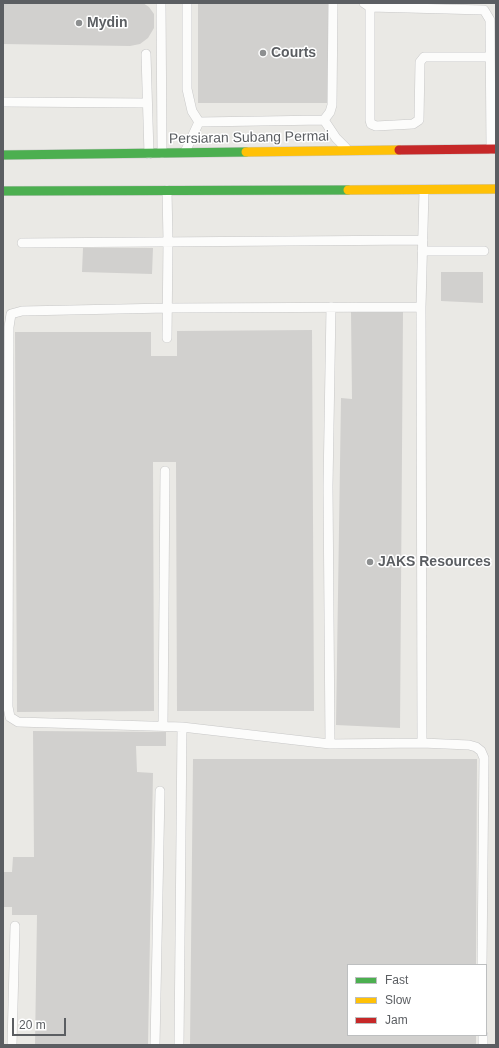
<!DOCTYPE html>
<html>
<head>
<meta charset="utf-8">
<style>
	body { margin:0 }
	#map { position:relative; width:499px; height:1048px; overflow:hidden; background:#eae9e5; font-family:Arial,sans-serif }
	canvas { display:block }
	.frame { position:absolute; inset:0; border:4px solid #5b5e62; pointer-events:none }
	.legend { position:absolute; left:347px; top:964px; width:140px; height:72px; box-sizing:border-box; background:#fff; border:1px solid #bdbfc0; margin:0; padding:5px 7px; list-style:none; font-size:12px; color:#5b5e62 }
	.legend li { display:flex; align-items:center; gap:8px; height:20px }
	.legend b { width:20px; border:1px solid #bdbfc0 }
	.scale { position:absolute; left:12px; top:1018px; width:54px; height:18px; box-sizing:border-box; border:2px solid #5b5e62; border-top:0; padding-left:5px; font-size:12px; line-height:14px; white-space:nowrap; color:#5b5e62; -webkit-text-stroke:3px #fff; paint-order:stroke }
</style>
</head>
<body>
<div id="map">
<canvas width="499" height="1048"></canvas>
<div class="frame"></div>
<ul class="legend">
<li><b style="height:5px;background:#4caf50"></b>Fast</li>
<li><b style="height:5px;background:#ffc107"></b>Slow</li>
<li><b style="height:5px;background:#c62828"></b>Jam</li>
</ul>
<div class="scale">20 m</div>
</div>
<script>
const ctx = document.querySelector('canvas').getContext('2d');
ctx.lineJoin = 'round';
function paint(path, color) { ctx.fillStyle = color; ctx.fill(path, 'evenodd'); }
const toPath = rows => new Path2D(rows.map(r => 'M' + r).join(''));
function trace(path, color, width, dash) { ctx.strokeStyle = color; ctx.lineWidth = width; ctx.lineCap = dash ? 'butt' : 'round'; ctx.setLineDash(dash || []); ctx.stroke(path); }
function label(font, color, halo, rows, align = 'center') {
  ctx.font = font + ' Arial,sans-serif'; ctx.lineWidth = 3; ctx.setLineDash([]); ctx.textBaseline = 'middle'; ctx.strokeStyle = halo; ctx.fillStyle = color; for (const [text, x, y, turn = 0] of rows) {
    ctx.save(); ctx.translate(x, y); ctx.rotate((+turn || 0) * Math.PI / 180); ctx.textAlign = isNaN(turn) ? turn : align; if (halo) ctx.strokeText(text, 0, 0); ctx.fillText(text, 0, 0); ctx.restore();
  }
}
paint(toPath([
	[3,3,143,3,149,7,154,14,154,28,148,38,140,44,130,46,3,44],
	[198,3,328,3,328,103,198,103],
	[83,248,153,248,152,274,82,272],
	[441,272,483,272,483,303,441,301],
	[351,312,403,312,400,728,336,725,341,398,352,399],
	[312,330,314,711,177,711,176,462,153,462,154,711,17,712,15,332,151,332,151,356,177,356,177,331],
	[33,731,166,732,166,746,136,746,137,772,153,773,148,1045,35,1045,37,915,12,915,12,907,3,907,3,872,12,872,13,857,34,857],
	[193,759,477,759,476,965,348,965,348,1035,476,1035,476,1045,190,1045]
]), '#d1d0ce');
const lane = toPath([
	[161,3,162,153],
	[187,3,187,89,192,111,199,122],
	[364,3,370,7,484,10,490,20,491,149],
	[370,7,370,120,371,124,376,126,413,124,419,120,420,62,424,57,490,57],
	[146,54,149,154],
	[3,102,147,103],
	[324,120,330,112,332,105,333,3],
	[185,152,199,122,324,120,336,138,346,148],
	[22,243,423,240],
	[422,251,484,251],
	[421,307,168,308,22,311,11,314,9,327,8,707,10,717,18,722,182,727,330,744,422,743,469,745,476,747,481,751,484,758,482,965],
	[167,338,168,241,167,190],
	[163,726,165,471],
	[422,743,421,307,424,190],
	[330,744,328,486,331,307],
	[483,1035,483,1045],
	[12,1045,15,926],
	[155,1045,160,791],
	[179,1045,182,727]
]);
const fast = toPath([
	[3,155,246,152],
	[3,191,348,190]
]);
const slow = toPath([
	[246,152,399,150],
	[348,190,496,189]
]);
const jam = toPath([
	[399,150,496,149]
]);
trace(lane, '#c7c7c7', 10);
trace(fast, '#c7c7c6', 10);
trace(slow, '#c7c7c6', 10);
trace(jam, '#c7c7c6', 10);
trace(lane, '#fcfcfb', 9);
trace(fast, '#4caf50', 9);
trace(slow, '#ffc107', 9);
trace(jam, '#c62828', 9);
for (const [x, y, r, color] of [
	[79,23,4,"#8d8f90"],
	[263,53,4,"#8d8f90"],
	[370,562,4,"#8d8f90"]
]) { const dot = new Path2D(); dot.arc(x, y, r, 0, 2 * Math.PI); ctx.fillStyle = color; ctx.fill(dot); trace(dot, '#fff', 1.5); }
label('bold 14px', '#5b5e62', '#fff', [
	["Mydin",87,23],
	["Courts",271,53],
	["JAKS Resources",378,562]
], 'left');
label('14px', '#5b5e62', '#fff', [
	["Persiaran Subang Permai",249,138,-1]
]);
</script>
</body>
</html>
